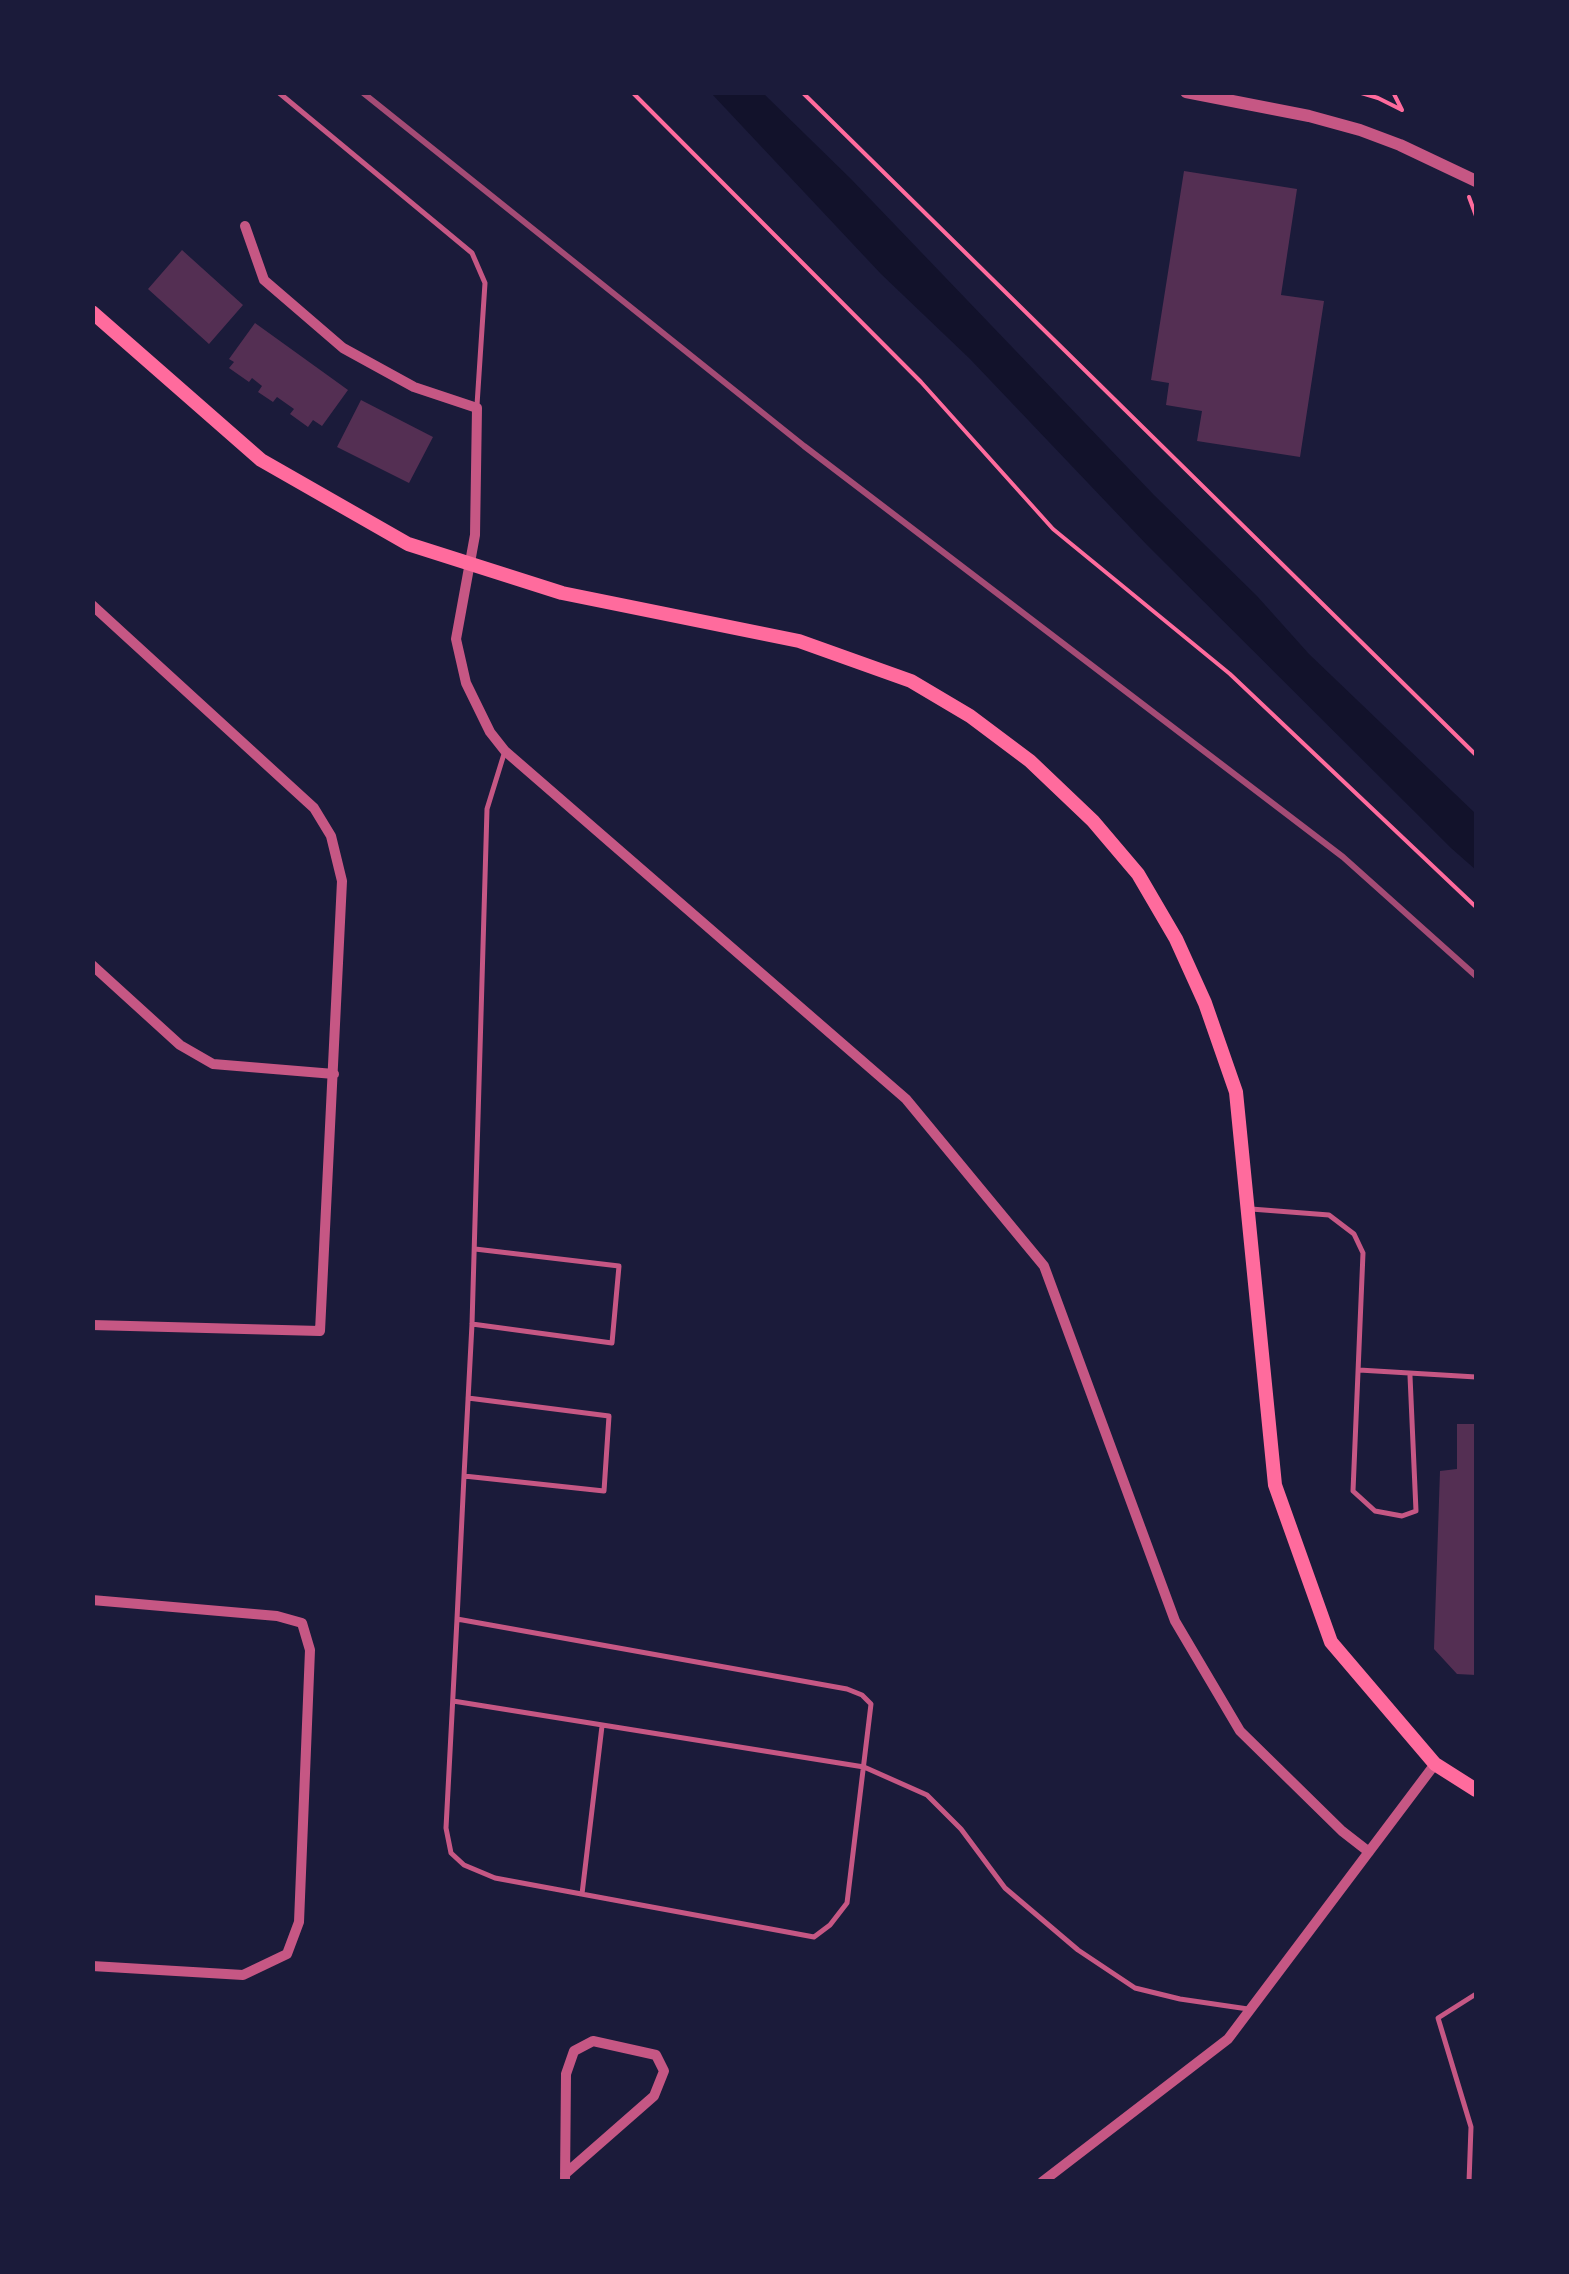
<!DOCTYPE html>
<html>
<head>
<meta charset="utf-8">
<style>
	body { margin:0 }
	#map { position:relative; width:1569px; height:2274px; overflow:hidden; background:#1b1b3a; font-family:"Playfair Display",serif }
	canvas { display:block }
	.frame { position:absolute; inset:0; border:95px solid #1b1b3a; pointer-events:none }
</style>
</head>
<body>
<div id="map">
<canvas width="1569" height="2274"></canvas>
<div class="frame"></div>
</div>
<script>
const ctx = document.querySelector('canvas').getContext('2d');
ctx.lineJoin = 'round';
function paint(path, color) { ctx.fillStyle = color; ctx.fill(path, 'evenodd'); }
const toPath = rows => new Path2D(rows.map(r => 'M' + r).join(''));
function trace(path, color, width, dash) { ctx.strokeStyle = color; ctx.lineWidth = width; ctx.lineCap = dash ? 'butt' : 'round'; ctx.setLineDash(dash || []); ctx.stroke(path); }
paint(toPath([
	[711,93,763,93,851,179,1154,495,1257,596,1309,654,1476,814,1476,870,1451,848,1147,545,970,359,881,274]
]), '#12122b');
paint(toPath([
	[1184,171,1297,189,1281,295,1324,301,1300,457,1197,441,1202,411,1166,405,1169,383,1151,380],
	[182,250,243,305,209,344,148,289],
	[255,323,348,390,322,426,313,420,308,427,290,414,294,409,277,397,273,402,258,392,262,386,252,378,249,382,229,368,234,362,229,359],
	[361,400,433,437,409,483,337,447],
	[1457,1424,1476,1424,1476,1675,1457,1674,1434,1649,1440,1471,1457,1469]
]), '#542f53');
trace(toPath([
	[632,92,921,382,1053,529,1230,674,1476,907],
	[802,92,1476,755],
	[1358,92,1378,98,1402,110],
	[1393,92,1402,110],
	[1469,197,1476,216]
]), '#ff6b9d', 4);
trace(toPath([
	[278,92,472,253,485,283,477,405],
	[1251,1209,1329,1215,1354,1234,1363,1253,1353,1491,1375,1511,1402,1516,1416,1511,1410,1376],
	[472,1324,612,1343,619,1266,475,1249],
	[1359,1370,1476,1377],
	[464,1476,604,1491,609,1416,468,1398],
	[457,1619,847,1689,862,1695,871,1704,847,1903,830,1925,814,1937,495,1878,464,1865,451,1853,446,1828,457,1619,464,1476,472,1324,487,809,504,754],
	[453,1701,864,1767,927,1795,961,1829,1005,1888,1078,1950,1135,1988,1180,1999,1248,2009],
	[582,1894,602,1726],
	[1469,2182,1471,2127,1438,2018,1476,1994]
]), '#c65784', 5);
trace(toPath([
	[245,226,264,280,343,348,414,387,477,408,475,535,456,639,466,683,490,732,505,751,906,1099,1044,1266,1175,1621,1240,1731,1342,1831,1369,1852],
	[92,605,314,808,331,836,342,881,320,1331,92,1325],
	[92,965,180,1045,213,1064,334,1074],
	[92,1600,277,1616,302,1623,310,1650,299,1922,287,1954,243,1975,92,1966],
	[565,2182,566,2074,574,2051,593,2041,656,2055,664,2071,654,2096,565,2174],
	[1042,2182,1228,2039,1435,1764]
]), '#c65784', 10);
trace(toPath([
	[1186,92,1309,116,1360,130,1400,145,1476,181]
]), '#c65784', 12);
trace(toPath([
	[92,312,261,460,408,544,562,593,799,641,911,681,970,716,1030,761,1093,821,1138,874,1176,939,1205,1003,1236,1092,1275,1485,1331,1642,1435,1764,1476,1790]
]), '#ff6b9d', 14);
trace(toPath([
	[362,92,804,446,1343,857,1476,976]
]), '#a44b75', 6);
</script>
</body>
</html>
